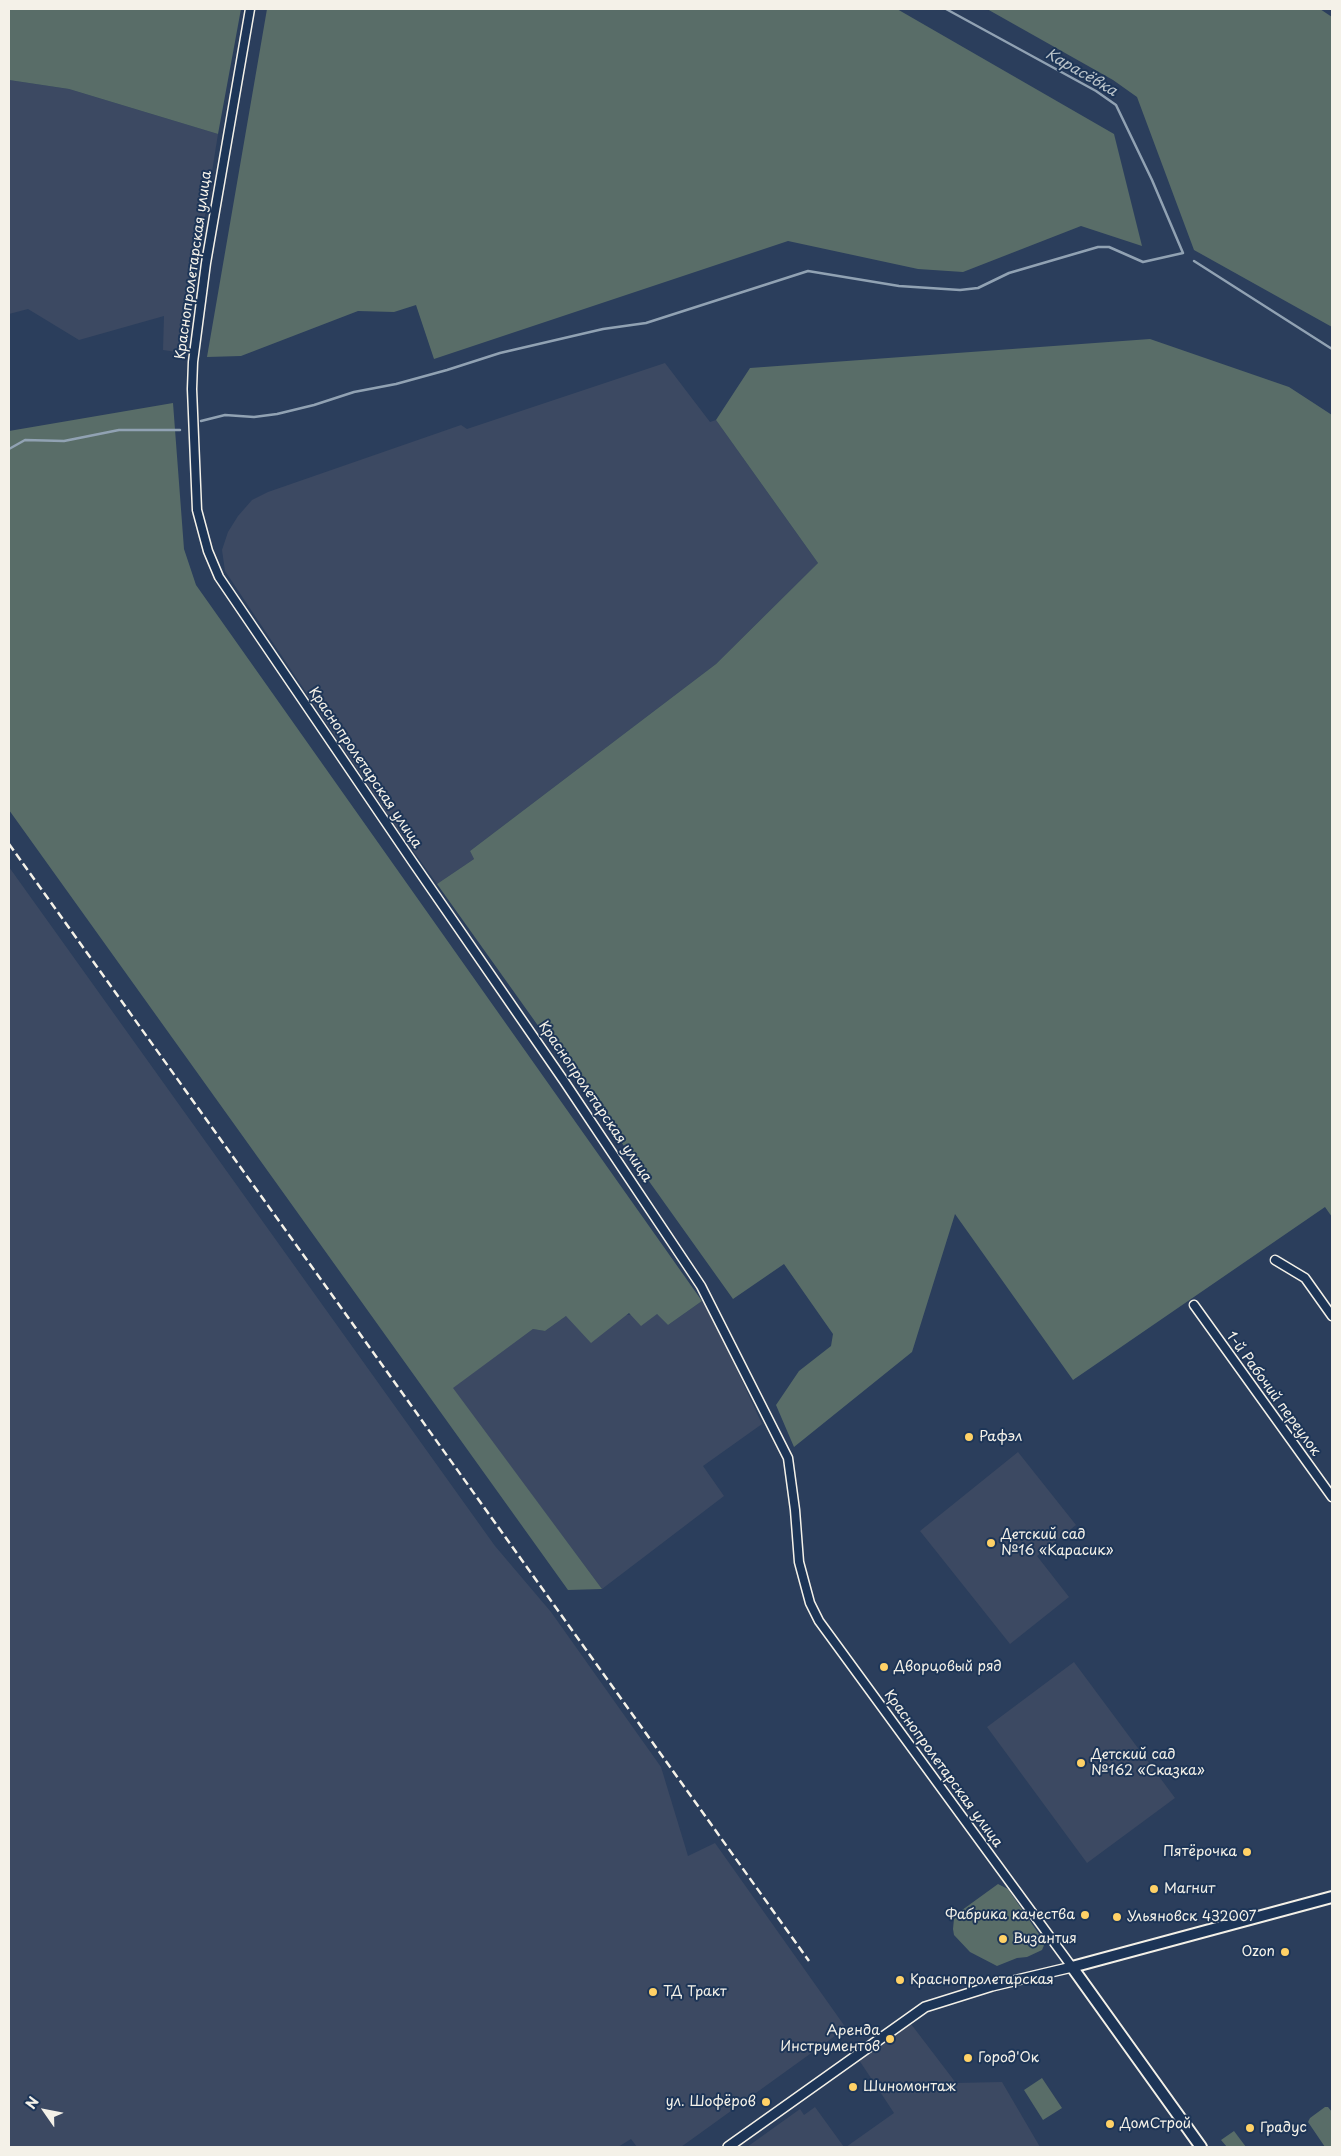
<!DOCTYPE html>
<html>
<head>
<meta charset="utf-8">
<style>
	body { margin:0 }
	#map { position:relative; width:1341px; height:2156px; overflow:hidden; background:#2b3e5c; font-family:"Playpen Sans",sans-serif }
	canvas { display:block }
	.frame { position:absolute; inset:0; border:10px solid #f4f1e8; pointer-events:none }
	.north { position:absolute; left:20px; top:2086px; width:50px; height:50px; -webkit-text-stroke:4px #1d3557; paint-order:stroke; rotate:303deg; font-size:14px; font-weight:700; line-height:20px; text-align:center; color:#f4f1e8 }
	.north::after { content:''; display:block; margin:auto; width:18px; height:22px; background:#f4f1e8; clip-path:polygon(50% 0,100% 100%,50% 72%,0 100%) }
</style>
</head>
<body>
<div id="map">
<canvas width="1341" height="2156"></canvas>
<div class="frame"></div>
<div class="north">N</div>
</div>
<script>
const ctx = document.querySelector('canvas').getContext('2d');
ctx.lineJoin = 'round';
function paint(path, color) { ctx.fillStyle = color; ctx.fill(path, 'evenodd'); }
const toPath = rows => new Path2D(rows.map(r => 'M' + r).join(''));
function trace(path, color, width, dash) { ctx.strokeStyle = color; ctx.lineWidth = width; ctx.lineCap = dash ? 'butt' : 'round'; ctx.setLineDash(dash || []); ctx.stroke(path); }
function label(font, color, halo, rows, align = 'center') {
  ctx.font = font + ' "Playpen Sans",sans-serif'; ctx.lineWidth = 4; ctx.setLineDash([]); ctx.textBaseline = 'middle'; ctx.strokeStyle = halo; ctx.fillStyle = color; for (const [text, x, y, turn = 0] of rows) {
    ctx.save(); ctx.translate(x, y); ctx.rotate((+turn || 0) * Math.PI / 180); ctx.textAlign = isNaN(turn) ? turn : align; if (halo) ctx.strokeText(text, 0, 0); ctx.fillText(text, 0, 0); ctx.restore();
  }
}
paint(toPath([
	[9,80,69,89,218,134,183,353,163,350,164,316,79,340,28,309,9,314],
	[665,363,710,422,716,420,818,563,716,664,470,851,474,859,437,884,394,824,225,571,222,550,228,532,238,516,252,500,268,492,461,425,467,429],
	[9,867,495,1546,551,1612,661,1767,688,1856,715,1843,846,2028,681,2147,637,2147,631,2139,618,2147,9,2147],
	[702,1301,712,1316,762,1424,703,1466,724,1496,602,1589,452,1388,533,1329,545,1331,566,1316,657,1314,668,1325],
	[1018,1452,1076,1525,1037,1556,1069,1597,1010,1644,920,1531],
	[1074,1662,1175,1798,1087,1863,987,1727],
	[911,2024,956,2083,1002,2082,1040,2147,846,2147,894,2113,859,2060],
	[815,2107,844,2147,747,2147,800,2109,804,2115]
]), '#3c4962');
paint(toPath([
	[9,9,241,9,218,134,69,89,9,80],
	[267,9,897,9,1114,134,1142,246,1081,226,963,272,918,269,788,241,434,359,416,305,394,312,358,311,241,356,207,357],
	[987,9,1320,9,1332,17,1332,327,1194,250,1137,97,1113,80],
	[1150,339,1289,387,1332,415,1332,1217,1325,1207,1073,1380,955,1214,912,1352,794,1447,776,1405,799,1371,831,1346,833,1334,784,1264,733,1299,437,884,474,859,470,851,716,664,818,563,716,420,750,368],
	[173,403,184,549,196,585,702,1301,668,1325,657,1314,641,1326,629,1313,591,1343,566,1316,545,1331,533,1329,453,1388,602,1589,568,1590,9,810,9,431],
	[998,1884,1008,1889,1045,1943,1042,1950,1027,1957,1017,1958,997,1966,970,1952,954,1935,953,1929,954,1919,958,1913],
	[1042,2078,1062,2108,1043,2120,1024,2090],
	[1325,2107,1328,2107,1332,2112,1332,2147,1325,2147,1308,2122,1310,2118],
	[1234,2131,1246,2147,1227,2147,1221,2140]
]), '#596d68');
trace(toPath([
	[1194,261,1332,349],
	[201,421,225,415,254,417,277,414,314,405,354,392,396,384,447,370,500,353,603,329,646,323,808,271,899,286,960,290,978,288,1009,273,1098,247,1109,247,1143,262,1183,253,1152,180,1116,105,1096,91,946,9],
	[9,449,25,440,64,441,119,430,180,430]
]), '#91a2b3', 2.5);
const minor = toPath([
	[250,9,206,263,193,362,192,389,197,510,208,551,219,577,412,861,564,1081,701,1286,788,1458,795,1510,799,1562,810,1603,819,1621,1072,1967],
	[1275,1260,1305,1278,1332,1316],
	[1194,1305,1332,1497]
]);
const tertiary = toPath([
	[728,2147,925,2007,992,1986,1072,1967]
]);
const secondary = toPath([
	[1201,2147,1072,1967,1332,1897]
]);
trace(minor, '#f4f1e8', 11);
trace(tertiary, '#f4f1e8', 12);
trace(secondary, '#f4f1e8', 14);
trace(minor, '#1d3557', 8);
trace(tertiary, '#1d3557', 9);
trace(secondary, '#1d3557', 10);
trace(toPath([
	[9,844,809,1961]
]), '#f4f1e8', 2.5, [8, 4]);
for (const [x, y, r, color] of [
	[969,1437,5,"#ffd166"],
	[991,1543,5,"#ffd166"],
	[884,1667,5,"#ffd166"],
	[1081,1763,5,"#ffd166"],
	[1247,1852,5,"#ffd166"],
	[1154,1889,5,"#ffd166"],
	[1085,1915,5,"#ffd166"],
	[1117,1917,5,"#ffd166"],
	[1003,1939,5,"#ffd166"],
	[1285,1952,5,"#ffd166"],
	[900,1980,5,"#ffd166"],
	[653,1992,5,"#ffd166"],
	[890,2039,5,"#ffd166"],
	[968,2058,5,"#ffd166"],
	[853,2087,5,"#ffd166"],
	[766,2102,5,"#ffd166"],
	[1110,2124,5,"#ffd166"],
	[1250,2128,5,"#ffd166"]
]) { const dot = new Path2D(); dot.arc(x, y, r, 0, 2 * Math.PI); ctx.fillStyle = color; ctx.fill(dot); trace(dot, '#1d3557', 2); }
label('14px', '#f4f1e8', '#1d3557', [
	["Краснопролетарская улица",194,265,-82],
	["Краснопролетарская улица",365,768,56],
	["Краснопролетарская улица",595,1102,56],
	["1-й Рабочий переулок",1273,1394,54],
	["Краснопролетарская улица",943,1769,54]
]);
label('14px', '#f4f1e8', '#1d3557', [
	["Рафэл",979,1437],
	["Детский сад",1001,1535],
	["№16 «Карасик»",1001,1551],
	["Дворцовый ряд",894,1667],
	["Детский сад",1091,1755],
	["№162 «Сказка»",1091,1771],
	["Пятёрочка",1237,1852,"right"],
	["Магнит",1164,1889],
	["Фабрика качества",1075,1915,"right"],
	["Ульяновск 432007",1127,1917],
	["Византия",1013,1939],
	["Ozon",1275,1952,"right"],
	["Краснопролетарская",910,1980],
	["ТД Тракт",663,1992],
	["Аренда",880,2031,"right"],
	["Инструментов",880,2047,"right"],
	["Город'Ок",978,2058],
	["Шиномонтаж",863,2087],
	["ул. Шофёров",756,2102,"right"],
	["ДомСтрой",1120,2124],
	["Градус",1260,2128]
], 'left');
label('italic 15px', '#bac3c9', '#1d3557', [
	["Карасёвка",1081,73,30]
]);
</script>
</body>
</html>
